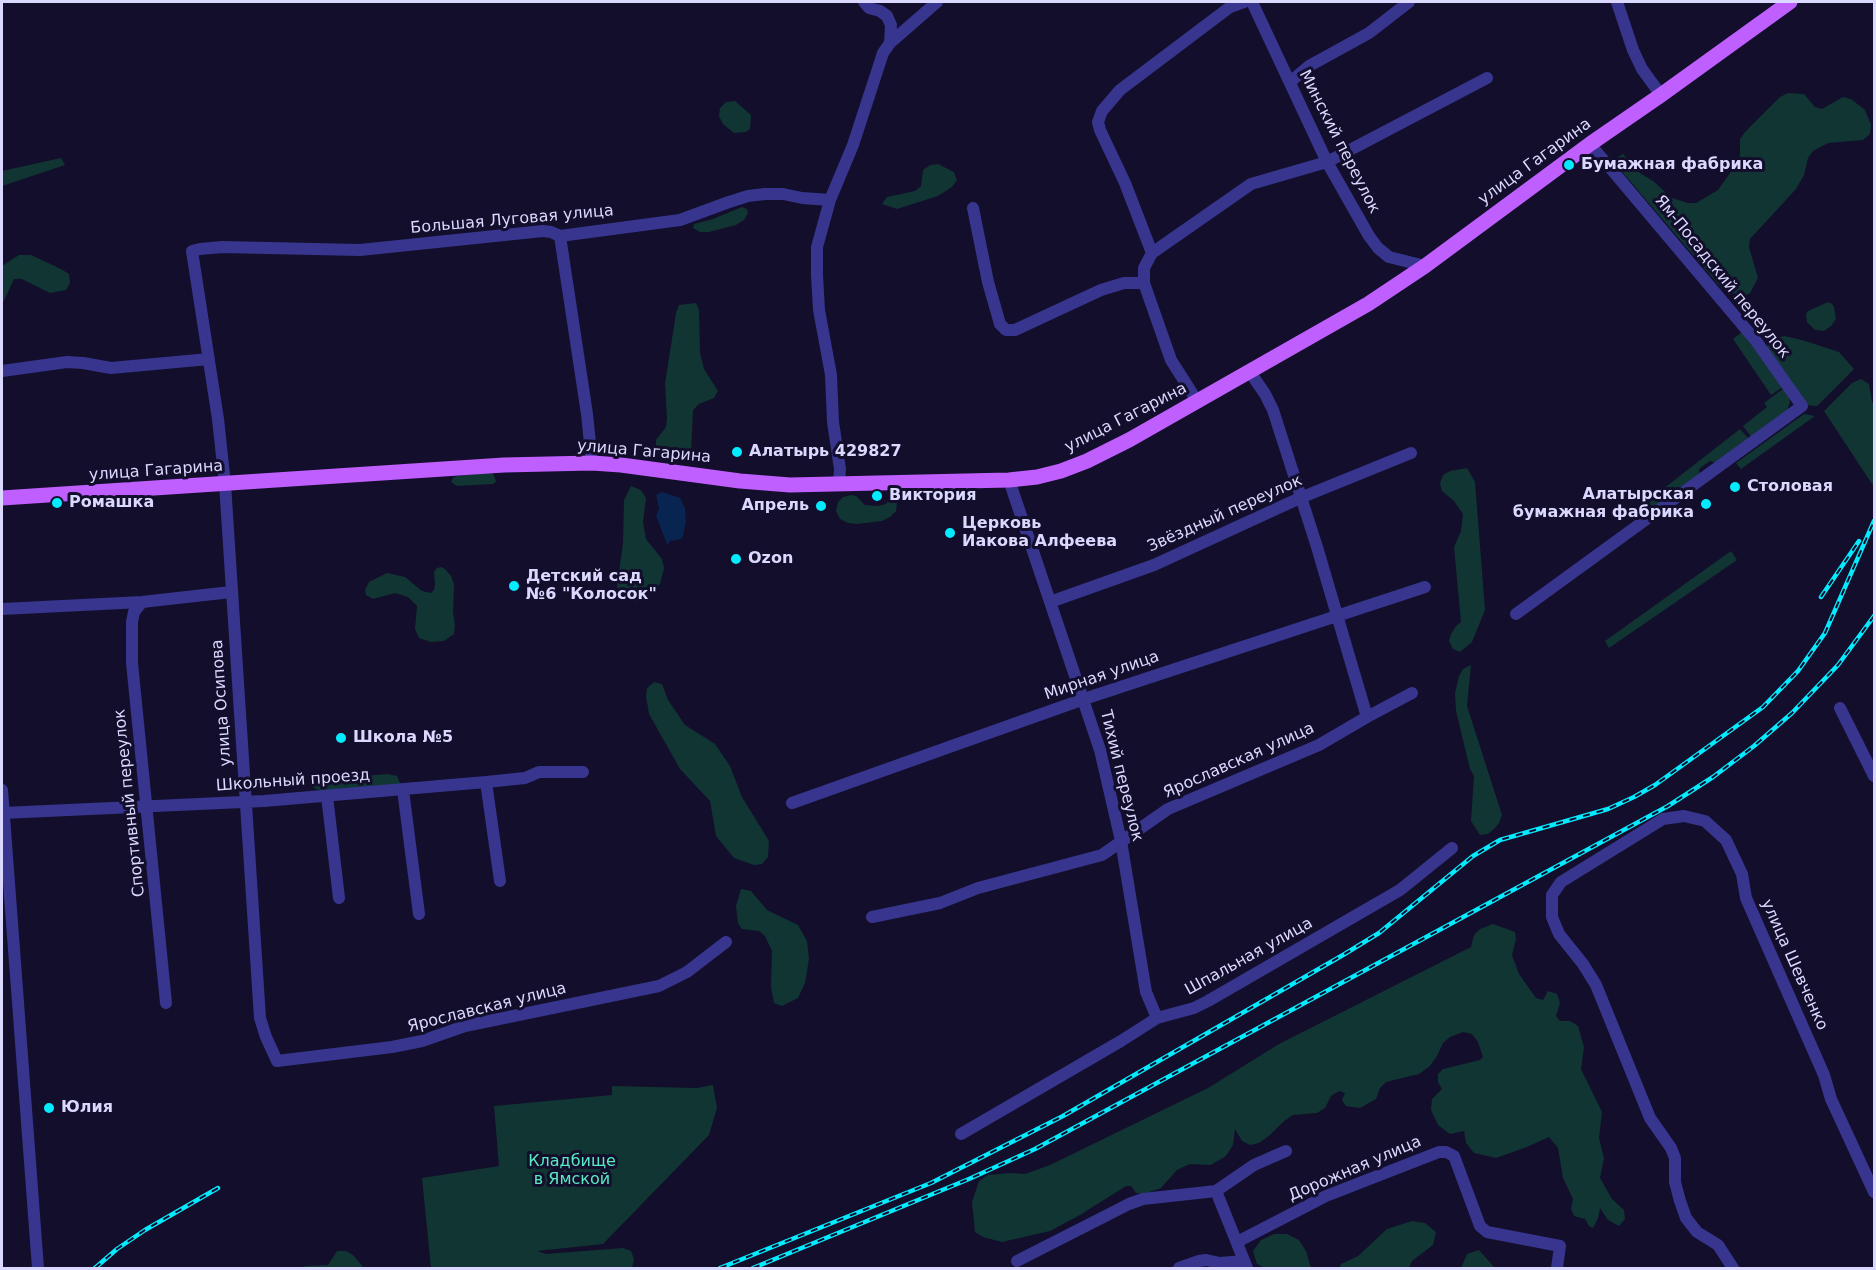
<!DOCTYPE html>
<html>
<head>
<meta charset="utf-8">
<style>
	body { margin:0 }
	#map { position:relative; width:1876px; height:1270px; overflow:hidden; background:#120e2b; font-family:"DejaVu Sans",sans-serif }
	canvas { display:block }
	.frame { position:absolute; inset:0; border:3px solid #dbd8ff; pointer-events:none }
</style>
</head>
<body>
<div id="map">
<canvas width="1876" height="1270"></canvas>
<div class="frame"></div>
</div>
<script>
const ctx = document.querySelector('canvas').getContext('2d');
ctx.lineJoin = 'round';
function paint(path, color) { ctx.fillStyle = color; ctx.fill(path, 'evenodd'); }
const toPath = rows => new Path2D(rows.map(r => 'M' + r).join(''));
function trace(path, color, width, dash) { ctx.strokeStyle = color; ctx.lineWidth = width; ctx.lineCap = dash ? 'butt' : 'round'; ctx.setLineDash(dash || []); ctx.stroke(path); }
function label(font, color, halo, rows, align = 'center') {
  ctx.font = font + ' "DejaVu Sans",sans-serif'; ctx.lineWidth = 6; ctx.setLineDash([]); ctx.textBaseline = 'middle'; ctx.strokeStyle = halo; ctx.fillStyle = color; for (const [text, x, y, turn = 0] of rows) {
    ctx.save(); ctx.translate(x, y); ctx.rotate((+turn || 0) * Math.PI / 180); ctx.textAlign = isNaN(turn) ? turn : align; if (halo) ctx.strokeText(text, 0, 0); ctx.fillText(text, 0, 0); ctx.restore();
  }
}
paint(toPath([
	[1788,93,1804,94,1815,107,1822,109,1843,97,1851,99,1865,110,1871,125,1870,134,1863,140,1828,143,1813,151,1808,158,1804,175,1796,189,1750,239,1749,247,1758,278,1750,293,1743,297,1722,289,1618,167,1616,158,1623,154,1640,173,1653,181,1672,198,1688,203,1696,203,1718,190,1737,163,1740,155,1740,139,1745,132,1780,97],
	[735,101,751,115,750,129,746,132,734,133,723,124,719,116,720,108,726,102],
	[61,158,65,165,2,186,2,171],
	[938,164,954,172,957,180,952,187,938,196,897,209,882,204,887,197,915,191,921,186,923,170,930,165],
	[742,207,747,209,748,213,744,220,736,225,709,232,700,232,693,228,694,224,713,219],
	[19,255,31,255,61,269,69,274,70,283,66,290,50,293,22,279,14,279,2,305,2,266],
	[1828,302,1832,304,1834,307,1836,319,1831,326,1824,331,1815,330,1807,322,1806,314,1808,311],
	[696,303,699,310,700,353,704,369,718,391,714,398,699,404,693,410,691,452,685,457,677,459,661,457,656,449,656,440,666,427,667,418,665,384,676,313,679,305],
	[1742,332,1783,387,1771,395,1733,339],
	[1784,336,1802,340,1839,352,1854,369,1817,406,1805,405,1766,350,1769,340],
	[1861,379,1869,384,1872,402,1874,404,1874,487,1824,411,1852,383],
	[1784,388,1789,397,1790,402,1787,410,1752,438,1743,426,1767,407,1764,403],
	[1804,414,1815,416,1741,469,1736,463],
	[1740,429,1749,439,1716,463,1710,461,1699,469,1700,477,1647,517,1640,507],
	[1467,468,1475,482,1485,610,1472,642,1460,652,1453,649,1449,641,1451,634,1456,626,1461,622,1454,547,1461,531,1463,514,1454,501,1442,491,1440,483,1443,475,1450,471],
	[488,473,493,474,495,478,496,482,493,484,457,486,451,482,453,478,457,476],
	[631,486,641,490,646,498,643,522,646,539,662,559,664,568,660,584,655,590,642,600,634,602,626,600,619,595,617,586,623,543,624,500],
	[851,495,856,496,865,505,878,506,886,504,891,497,897,503,896,511,890,517,882,521,857,524,848,523,840,519,836,511,838,502,843,497],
	[1731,551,1737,560,1609,648,1605,641],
	[441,567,445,569,451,576,454,584,453,612,455,625,454,634,444,641,431,642,419,638,415,629,417,606,408,597,395,593,373,599,366,595,365,590,369,582,387,573,405,577,422,591,431,593,434,590,435,585,434,572,437,568],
	[1471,665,1467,706,1502,815,1499,823,1494,829,1488,834,1480,835,1471,821,1474,776,1470,769,1456,711,1455,693,1459,676,1463,669],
	[654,682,662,684,668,700,685,725,715,744,730,766,742,797,769,841,768,857,762,864,754,865,734,858,716,836,710,801,680,769,649,714,646,696,647,688],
	[388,774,397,776,400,783,393,788,321,791,314,788,313,783,320,779],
	[741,889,751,891,767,910,798,925,807,941,809,959,805,983,798,998,782,1006,774,1003,771,987,772,951,765,936,759,931,742,929,738,923,736,906],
	[1493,924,1515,932,1516,939,1512,955,1519,974,1536,998,1543,1000,1548,991,1557,994,1560,1003,1556,1016,1560,1021,1570,1021,1578,1026,1584,1047,1581,1069,1602,1112,1599,1138,1604,1158,1600,1178,1612,1199,1624,1210,1625,1219,1619,1226,1608,1220,1600,1208,1598,1218,1593,1228,1589,1226,1585,1219,1574,1216,1571,1209,1573,1199,1563,1178,1558,1148,1549,1137,1527,1147,1496,1158,1474,1153,1466,1143,1464,1131,1450,1134,1438,1125,1431,1110,1432,1099,1442,1089,1438,1082,1438,1074,1443,1069,1480,1060,1483,1057,1478,1042,1472,1034,1463,1032,1450,1037,1443,1043,1437,1056,1430,1066,1419,1074,1386,1082,1380,1088,1376,1099,1360,1108,1346,1106,1342,1100,1345,1093,1339,1091,1331,1096,1325,1108,1317,1113,1293,1115,1284,1121,1270,1135,1259,1143,1250,1145,1242,1141,1235,1129,1233,1145,1226,1156,1211,1165,1190,1164,1177,1170,1161,1188,1144,1194,1136,1193,1131,1186,1126,1186,1080,1215,1050,1231,1002,1242,983,1237,975,1232,972,1202,979,1181,988,1175,1010,1173,1025,1174,1050,1165,1208,1088,1279,1044,1471,947,1474,935,1480,929],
	[713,1085,717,1108,709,1135,603,1244,537,1251,546,1254,623,1248,631,1251,634,1259,632,1268,431,1268,422,1178,499,1166,494,1106,612,1095,612,1086,697,1088],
	[1412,1221,1425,1223,1436,1232,1433,1245,1412,1261,1409,1268,1339,1268,1341,1264,1358,1256,1387,1229],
	[1274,1234,1287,1234,1299,1240,1306,1251,1311,1268,1265,1268,1257,1264,1253,1251,1261,1240],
	[1479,1250,1495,1268,1461,1268,1467,1254],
	[337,1251,346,1251,353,1255,364,1268,300,1268,305,1266,328,1265]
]), '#113533');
paint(toPath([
	[662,492,680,498,685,508,686,521,683,536,681,539,670,541,668,544,667,544,656,516,659,508,656,495]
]), '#082450');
trace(toPath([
	[864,2,869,8,880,11,887,16,891,25,890,43],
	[1252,2,1327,162,1369,236,1378,248,1389,257,1425,266],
	[1617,2,1633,50,1642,69,1661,95],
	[1290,82,1309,66,1369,33,1409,2],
	[973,208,988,282,1000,324,1006,330,1015,330,1101,290,1124,283,1144,283,1144,268,1152,253,1251,184,1327,162,1487,78],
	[560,236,587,414,592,463],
	[1152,253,1125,183,1100,130,1098,122,1102,111,1120,90,1230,7,1244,2],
	[1144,283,1171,360,1197,401],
	[2,371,67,362,83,363,111,368,209,359],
	[1250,372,1265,394,1273,410,1317,547,1367,717],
	[1009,480,1100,750,1121,841,1146,992,1157,1018],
	[839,482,840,469,833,422,831,375,819,310,817,275,817,247,830,200,853,145,883,53,890,43,937,2],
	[142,602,134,612,132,622,132,663,166,1003],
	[1050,602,1154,565,1300,498,1411,453],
	[2,609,142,602,231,592],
	[1516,614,1802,406,1756,341,1590,144],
	[1840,708,1874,776],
	[486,782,500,881],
	[2,790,38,1268],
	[403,790,419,914],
	[327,796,339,898],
	[792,803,1084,699,1425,587],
	[3,813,264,801,486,782,525,778,539,772,583,772],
	[872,917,940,903,978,888,1102,855,1168,809,1319,745,1367,717,1412,693],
	[726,942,687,972,659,986,465,1026,422,1041,392,1047,277,1061,266,1037,260,1018,225,484,218,419,192,251,200,249,222,247,360,250,543,231,551,232,560,236,680,220,729,202,748,196,765,194,783,194,802,198,830,200],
	[961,1134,1121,1041,1157,1018,1194,1008,1208,1001,1400,890,1452,848],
	[1216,1191,1247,1268],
	[1237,1242,1326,1196,1439,1152,1446,1152,1454,1156,1480,1226,1487,1232,1560,1246,1557,1268],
	[1017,1261,1129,1204,1143,1199,1216,1191,1254,1165,1286,1151],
	[1179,1268,1199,1261,1206,1260,1220,1263,1244,1261],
	[1733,1268,1718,1245,1697,1232,1686,1218,1680,1201,1675,1182,1675,1158,1671,1148,1650,1118,1596,985,1583,964,1559,934,1552,917,1552,895,1561,882,1663,819,1684,816,1705,821,1726,840,1742,874,1746,898,1824,1075,1831,1099,1874,1192]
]), '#37358e', 12);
trace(toPath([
	[2,498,504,465,592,463,621,465,740,481,790,485,1009,480,1037,477,1061,471,1087,461,1129,440,1368,304,1425,266,1590,144,1661,95,1790,2]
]), '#c05fff', 15);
const rail = toPath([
	[1821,597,1859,541],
	[95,1268,117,1249,145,1230,218,1188],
	[720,1268,931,1183,1063,1116,1343,955,1379,933,1473,856,1500,840,1608,809,1634,797,1655,785,1763,707,1798,671,1825,633,1874,521],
	[753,1268,969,1179,1035,1149,1668,806,1713,777,1754,746,1792,713,1838,665,1874,616]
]);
trace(rail, '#04ebff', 4.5);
trace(rail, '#120e2b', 2, [7]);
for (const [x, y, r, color] of [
	[1569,165,6,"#04ebff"],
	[737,452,6,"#04ebff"],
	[1735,487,6,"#04ebff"],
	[877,496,6,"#04ebff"],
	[57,503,6,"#04ebff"],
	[1706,504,6,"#04ebff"],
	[821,506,6,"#04ebff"],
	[950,533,6,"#04ebff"],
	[736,559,6,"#04ebff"],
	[514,586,6,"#04ebff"],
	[341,738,6,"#04ebff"],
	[49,1108,6,"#04ebff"]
]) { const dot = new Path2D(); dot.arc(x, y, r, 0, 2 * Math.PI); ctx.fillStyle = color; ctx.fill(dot); trace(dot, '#120e2b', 2); }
label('16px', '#dbd8ff', '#120e2b', [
	["Минский переулок",1339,142,63],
	["улица Гагарина",1535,162,-36],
	["Большая Луговая улица",512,220,-5],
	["Ям-Посадский переулок",1722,277,51],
	["улица Гагарина",1126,418,-27],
	["улица Гагарина",644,452,5],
	["улица Гагарина",156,471,-4],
	["Звёздный переулок",1225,514,-24],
	["Мирная улица",1102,676,-19],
	["улица Осипова",222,703,-94],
	["Ярославская улица",1239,761,-24],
	["Тихий переулок",1121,776,76],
	["Школьный проезд",293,781,-4],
	["Спортивный переулок",130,803,-96],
	["Шпальная улица",1249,957,-29],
	["улица Шевченко",1794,965,66],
	["Ярославская улица",487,1008,-14],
	["Дорожная улица",1355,1169,-23]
]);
label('bold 16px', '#dbd8ff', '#120e2b', [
	["Бумажная фабрика",1581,165],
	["Алатырь 429827",749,452],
	["Столовая",1747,487],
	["Алатырская",1694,495,"right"],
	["бумажная фабрика",1694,513,"right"],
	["Виктория",889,496],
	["Ромашка",69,503],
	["Апрель",809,506,"right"],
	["Церковь",962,524],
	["Иакова Алфеева",962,542],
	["Ozon",748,559],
	["Детский сад",526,577],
	["№6 \"Колосок\"",526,595],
	["Школа №5",353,738],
	["Юлия",61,1108]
], 'left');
label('16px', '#58ebc3', '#120e2b', [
	["Кладбище",572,1162],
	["в Ямской",572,1180]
]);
</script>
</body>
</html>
